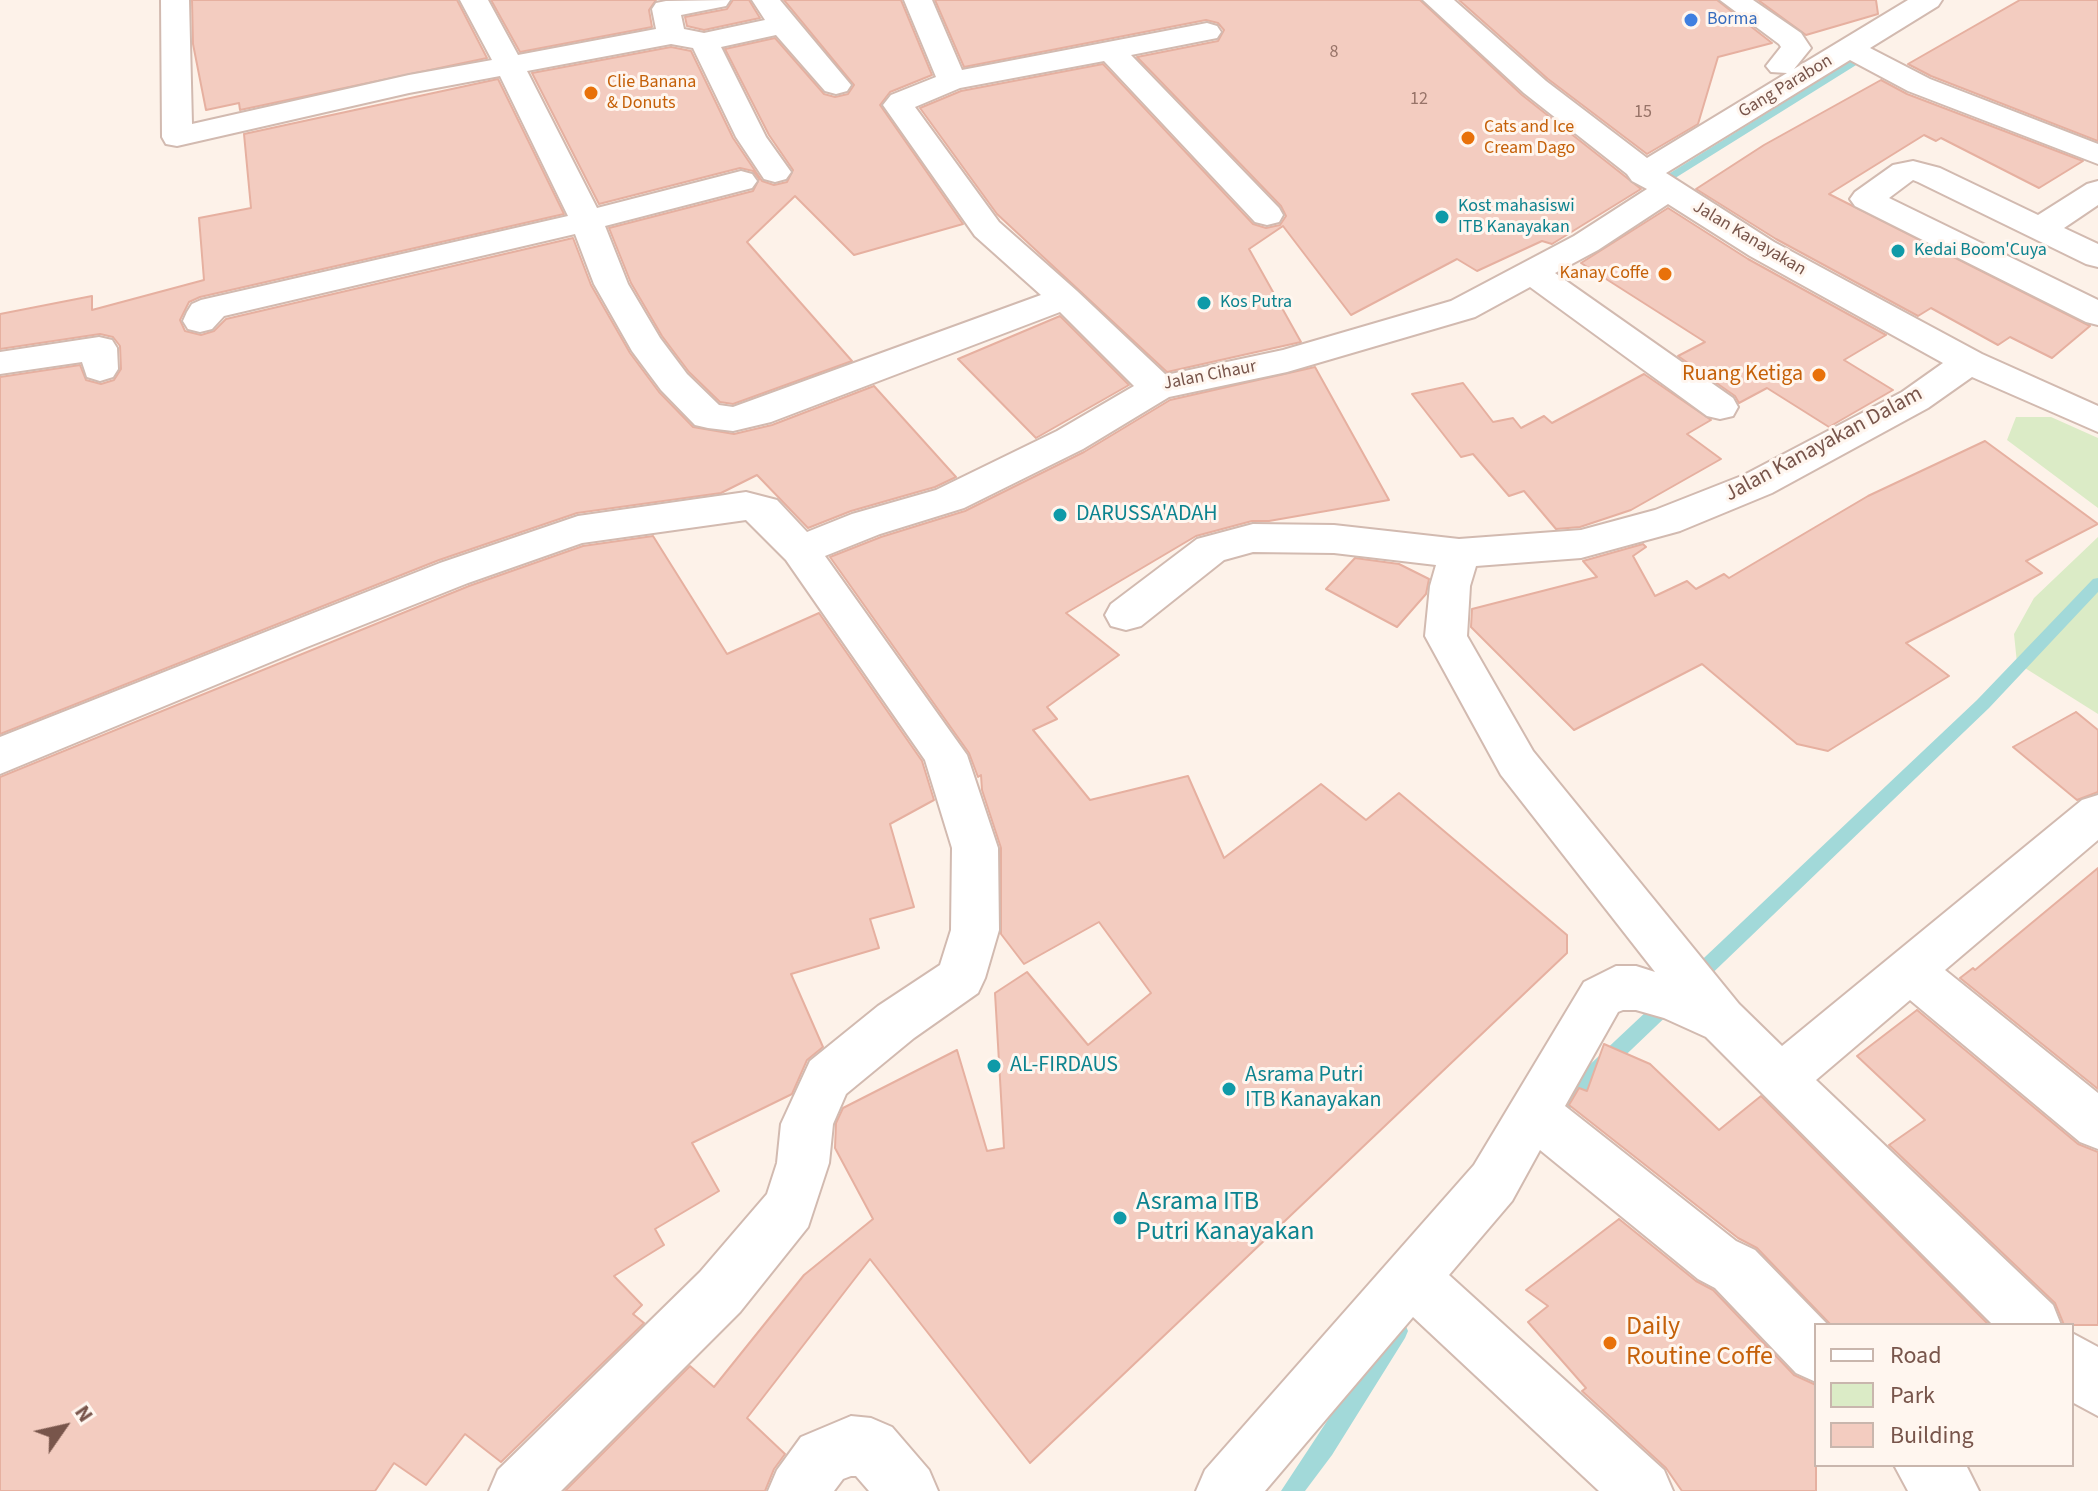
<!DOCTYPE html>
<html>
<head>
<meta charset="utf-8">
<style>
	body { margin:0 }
	#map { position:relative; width:2098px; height:1491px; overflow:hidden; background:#fdf2e9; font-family:"Source Sans 3",sans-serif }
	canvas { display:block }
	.legend { position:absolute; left:1814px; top:1323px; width:260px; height:144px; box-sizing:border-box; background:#fff6ef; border:2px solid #c9b6ad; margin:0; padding:10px 14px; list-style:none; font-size:24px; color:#78554b }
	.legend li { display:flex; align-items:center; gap:16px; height:40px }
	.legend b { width:40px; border:2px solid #c9b6ad }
	.north { position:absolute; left:24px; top:1387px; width:80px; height:80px; -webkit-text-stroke:6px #fff6ef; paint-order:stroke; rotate:56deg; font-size:22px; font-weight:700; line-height:32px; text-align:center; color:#78554b }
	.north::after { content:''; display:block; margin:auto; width:28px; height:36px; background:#78554b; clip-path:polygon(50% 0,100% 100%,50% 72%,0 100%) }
</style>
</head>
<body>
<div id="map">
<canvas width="2098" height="1491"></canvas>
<ul class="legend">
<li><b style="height:10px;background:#fff"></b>Road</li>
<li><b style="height:22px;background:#dbebc6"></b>Park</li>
<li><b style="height:22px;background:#f3ccc0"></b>Building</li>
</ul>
<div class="north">N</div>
</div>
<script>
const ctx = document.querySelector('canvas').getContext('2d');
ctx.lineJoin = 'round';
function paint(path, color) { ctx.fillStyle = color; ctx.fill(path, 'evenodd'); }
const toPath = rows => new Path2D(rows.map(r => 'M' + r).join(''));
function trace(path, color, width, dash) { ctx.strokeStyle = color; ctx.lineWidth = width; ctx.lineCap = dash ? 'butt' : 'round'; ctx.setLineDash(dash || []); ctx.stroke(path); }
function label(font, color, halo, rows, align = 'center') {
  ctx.font = font + ' "Source Sans 3",sans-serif'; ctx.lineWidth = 6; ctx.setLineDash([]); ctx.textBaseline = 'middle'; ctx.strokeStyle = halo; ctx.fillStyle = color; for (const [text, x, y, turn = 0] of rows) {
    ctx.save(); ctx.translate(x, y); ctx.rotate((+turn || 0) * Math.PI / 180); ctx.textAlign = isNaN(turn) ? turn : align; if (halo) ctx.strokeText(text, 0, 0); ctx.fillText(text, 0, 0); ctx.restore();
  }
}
paint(toPath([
	[2016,417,2051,417,2098,438,2098,508,2007,440],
	[2098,537,2098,714,2017,663,2014,634,2034,598]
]), '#dbebc6');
paint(toPath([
	[1857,57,1862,60,1861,62,1672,180,1662,178,1857,57],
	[2098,578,2098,592,1989,708,1700,985,1694,987,1688,985,1685,979,1688,973,1977,700,2093,579,2098,578],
	[1671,992,1677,994,1680,1000,1677,1006,1564,1114,1557,1117,1550,1114,1548,1108,1550,1102,1665,994,1671,992],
	[1398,1321,1405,1324,1408,1331,1405,1338,1332,1455,1305,1491,1281,1491,1391,1324,1398,1321]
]), '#a2d9d9');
const building = toPath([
	[192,0,457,0,487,58,240,110,239,103,206,110,193,44,192,0],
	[491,0,656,0,649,10,652,27,520,52,491,0],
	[733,0,749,0,760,18,704,30,687,26,685,17,727,9,733,0],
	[784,0,901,0,932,75,890,92,880,105,963,224,854,255,795,196,747,242,852,361,733,404,720,402,689,372,662,336,631,283,609,228,753,191,759,179,753,171,740,168,599,204,532,73,671,47,691,51,733,138,762,181,774,185,787,182,793,170,769,135,725,49,775,38,824,94,835,97,848,94,854,85,784,0],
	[935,0,1420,0,1522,95,1641,189,1552,244,1542,241,1477,271,1457,259,1351,315,1283,226,1249,249,1301,342,1167,372,997,214,920,108,961,91,1103,64,1253,224,1266,228,1280,225,1286,216,1281,206,1137,57,1218,41,1224,30,1218,23,1206,20,964,67,935,0],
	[1459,0,1717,0,1772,43,1718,57,1698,124,1647,154,1548,79,1459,0],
	[1758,0,1876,0,1878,14,1806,35,1758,0],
	[2020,0,2098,0,2098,141,1931,76,1908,64,2020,0],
	[498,79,564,214,200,297,189,302,180,320,185,331,201,335,214,331,226,319,573,238,591,285,630,353,659,392,693,427,734,434,772,425,874,386,956,477,935,487,851,511,808,528,757,475,721,493,577,513,439,560,0,734,0,377,80,365,86,380,101,384,114,380,121,369,120,346,113,337,100,334,0,349,0,314,92,296,92,310,204,280,199,218,251,208,244,134,498,79],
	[1881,80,1907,94,2083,161,2039,188,1941,138,1936,141,1924,135,1829,194,2090,326,2052,358,2010,337,1998,345,1931,308,1918,316,1776,239,1696,189,1764,145,1881,80],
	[1668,208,1748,259,1886,335,1844,360,1893,390,1829,427,1767,388,1739,403,1735,396,1678,356,1705,342,1581,263,1668,208],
	[1060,316,1129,385,1036,438,958,359,1060,316],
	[1315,367,1389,500,1269,521,1252,521,1196,536,1066,613,1119,655,1047,707,1057,719,1033,730,1090,800,1188,776,1224,858,1321,784,1366,820,1399,793,1567,935,1567,953,1030,1463,870,1259,747,1418,785,1454,774,1469,765,1491,565,1491,690,1366,714,1387,804,1275,873,1219,835,1148,836,1123,843,1108,957,1050,987,1151,1004,1148,995,993,1027,972,1088,1045,1151,993,1099,922,1024,964,1001,934,1001,848,982,790,981,775,978,777,969,753,830,557,881,537,965,511,1084,452,1170,400,1315,367],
	[1644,374,1711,420,1687,434,1721,459,1631,510,1580,527,1556,529,1524,491,1509,496,1473,454,1461,457,1412,394,1463,383,1493,422,1513,418,1521,428,1544,416,1552,423,1644,374],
	[1985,441,2098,524,2026,561,2042,573,1906,643,1949,676,1828,751,1797,744,1702,664,1574,730,1471,627,1472,609,1597,577,1583,561,1643,544,1646,547,1633,556,1655,596,1687,581,1696,589,1724,574,1729,578,1868,496,1985,441],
	[653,536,727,654,819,613,922,761,934,800,890,824,914,907,870,919,879,948,791,974,823,1047,807,1060,792,1094,692,1143,719,1191,655,1229,664,1245,614,1276,642,1305,633,1314,644,1323,501,1462,465,1434,426,1485,394,1463,375,1491,0,1491,0,777,469,586,583,546,653,536],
	[1355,558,1399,564,1429,579,1426,594,1397,627,1326,589,1355,558],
	[2076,712,2098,730,2098,792,2077,800,2013,747,2076,712],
	[2098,868,2098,1089,1960,978,1973,968,1975,970,2098,868],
	[1917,1010,2078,1144,2098,1152,2098,1325,2064,1325,2055,1303,1889,1145,1925,1120,1857,1056,1917,1010],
	[1604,1044,1650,1064,1719,1130,1761,1096,1989,1325,1831,1325,1757,1248,1738,1238,1569,1105,1579,1088,1587,1091,1604,1044],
	[1619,1219,1696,1281,1713,1290,1794,1375,1816,1385,1816,1491,1682,1491,1666,1468,1582,1391,1586,1388,1528,1322,1548,1306,1526,1290,1619,1219]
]);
paint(building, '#f3ccc0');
trace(building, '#e6b0a0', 2);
const minor = toPath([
	[161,0,189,0,192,124,409,75,492,60,460,0,488,0,518,55,656,29,652,9,656,3,666,1,730,0,726,6,681,15,684,29,704,33,765,20,752,0,780,0,851,85,847,91,836,94,825,91,776,35,721,47,766,137,791,172,786,179,775,182,764,179,736,137,693,48,671,44,527,71,597,208,741,171,752,174,757,181,752,188,605,226,628,284,660,338,687,374,719,405,733,407,1041,295,975,236,883,105,891,95,936,77,904,0,932,0,962,70,1207,23,1217,26,1221,32,1217,38,1131,55,1279,208,1283,215,1279,222,1267,225,1255,222,1104,61,960,88,915,107,999,222,1077,291,1166,375,1283,350,1451,301,1574,236,1647,189,1632,181,1627,174,1524,93,1423,0,1454,0,1546,81,1647,158,1787,73,1771,72,1766,66,1781,47,1779,44,1720,0,1753,0,1801,33,1811,48,1794,69,1908,0,1942,0,1938,6,1870,48,1930,79,2098,144,2098,164,1908,91,1850,60,1666,173,1774,242,1982,354,2098,406,2098,432,1972,377,1928,408,1772,493,1680,531,1581,558,1476,566,1470,586,1467,636,1533,751,1739,1004,1782,1046,2082,800,2098,795,2098,840,1945,970,2098,1093,2098,1149,2080,1142,1910,1000,1816,1080,2053,1305,2061,1325,1993,1325,1706,1037,1664,1018,1636,1010,1623,1010,1618,1012,1565,1106,1736,1241,1755,1250,1828,1325,1816,1325,1816,1382,1796,1373,1715,1288,1698,1279,1540,1150,1512,1201,1449,1275,1664,1470,1673,1491,1599,1491,1413,1317,1265,1491,1196,1491,1205,1470,1474,1165,1584,982,1616,966,1636,966,1655,972,1501,775,1425,636,1430,586,1436,565,1334,553,1253,552,1224,560,1141,626,1126,630,1111,626,1105,615,1111,604,1197,539,1253,524,1334,525,1459,539,1581,530,1655,510,1744,475,1902,392,1943,363,1750,256,1668,204,1598,250,1555,273,1733,398,1738,407,1733,416,1720,419,1707,416,1530,287,1475,317,1287,372,1169,397,1083,449,964,508,880,534,825,556,967,755,998,848,999,930,985,978,978,993,914,1038,846,1094,833,1124,829,1163,808,1227,740,1312,561,1491,489,1491,498,1470,700,1272,767,1194,777,1163,781,1124,810,1061,878,1006,940,965,951,930,952,848,925,760,786,560,746,520,582,543,468,583,307,647,0,774,0,737,440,563,578,516,746,492,777,500,807,532,852,514,936,490,1057,431,1134,386,1060,312,771,422,733,431,708,428,695,425,661,390,632,351,594,284,575,234,224,316,212,329,200,332,188,329,183,321,187,312,192,304,201,300,568,216,500,76,409,93,177,146,166,144,162,137,161,0],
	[1913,161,1940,168,2038,215,2087,184,2098,181,2098,205,2064,228,2098,244,2098,267,2086,264,1918,182,1913,180,1889,198,2098,300,2098,325,2086,322,1855,206,1850,199,1855,192,1893,165,1913,161],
	[99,337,112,340,117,348,118,369,113,377,100,381,87,377,82,362,0,374,0,352,99,337],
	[2072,1333,2098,1347,2098,1416,2072,1402,2072,1333],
	[851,1416,871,1418,892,1427,929,1470,938,1491,869,1491,856,1476,851,1476,843,1479,834,1491,768,1491,777,1470,801,1437,851,1416],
	[1894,1465,1966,1465,1979,1491,1908,1491,1894,1465]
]);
trace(minor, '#d2bab0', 4);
paint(minor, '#fff');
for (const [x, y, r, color] of [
	[1691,20,8,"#3f7fe0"],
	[591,93,8,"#e8710a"],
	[1468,138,8,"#e8710a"],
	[1442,217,8,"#0f9aa8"],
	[1898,251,8,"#0f9aa8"],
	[1665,274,8,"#e8710a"],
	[1204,303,8,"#0f9aa8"],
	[1819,375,8,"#e8710a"],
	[1060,515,8,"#0f9aa8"],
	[994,1066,8,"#0f9aa8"],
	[1229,1089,8,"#0f9aa8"],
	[1120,1218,8,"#0f9aa8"],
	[1610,1343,8,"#e8710a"]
]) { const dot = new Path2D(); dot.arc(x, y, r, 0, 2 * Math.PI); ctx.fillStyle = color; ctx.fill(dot); trace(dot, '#fff6ef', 3); }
label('18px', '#366cbe', '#fff6ef', [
	["Borma",1707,20]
], 'left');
label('18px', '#977368', null, [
	["8",1334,53],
	["12",1419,100],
	["15",1643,113]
]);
label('18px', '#c56008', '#fff6ef', [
	["Clie Banana",607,83],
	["& Donuts",607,104],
	["Cats and Ice",1484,128],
	["Cream Dago",1484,149],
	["Kanay Coffe",1649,274,"right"]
], 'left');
label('18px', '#78554b', '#fff6ef', [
	["Gang Parabon",1786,87,-31],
	["Jalan Kanayakan",1749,239,31],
	["Jalan Cihaur",1210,376,-11]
]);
label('18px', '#0d838f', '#fff6ef', [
	["Kost mahasiswi",1458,207],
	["ITB Kanayakan",1458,228],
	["Kedai Boom'Cuya",1914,251],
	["Kos Putra",1220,303]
], 'left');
label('22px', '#c56008', '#fff6ef', [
	["Ruang Ketiga",1803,375]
], 'right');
label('22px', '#78554b', '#fff6ef', [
	["Jalan Kanayakan Dalam",1824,445,-28]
]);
label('22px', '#0d838f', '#fff6ef', [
	["DARUSSA'ADAH",1076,515],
	["AL-FIRDAUS",1010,1066],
	["Asrama Putri",1245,1076],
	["ITB Kanayakan",1245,1101]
], 'left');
label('26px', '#0d838f', '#fff6ef', [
	["Asrama ITB",1136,1203],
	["Putri Kanayakan",1136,1233]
], 'left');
label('26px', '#c56008', '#fff6ef', [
	["Daily",1626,1328],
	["Routine Coffe",1626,1358]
], 'left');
</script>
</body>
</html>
